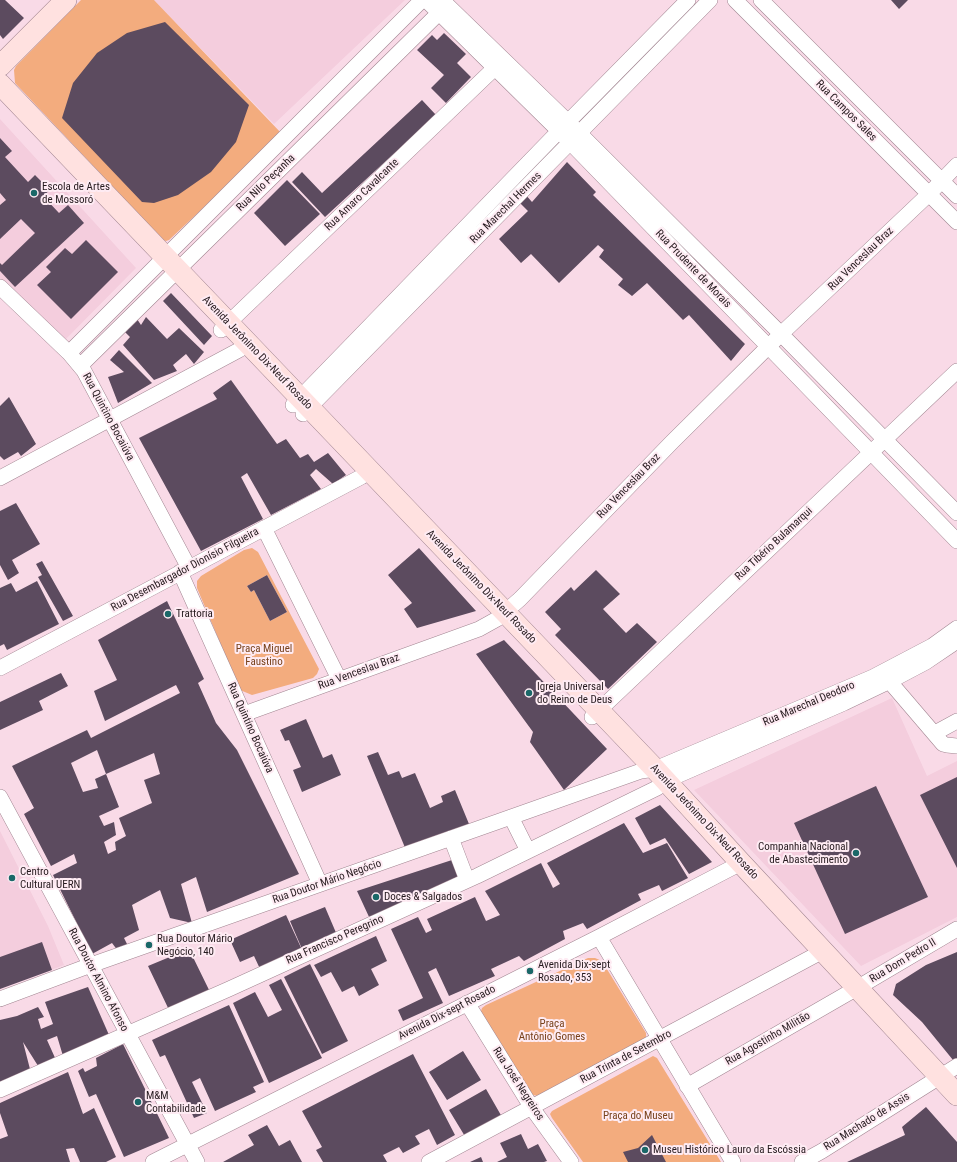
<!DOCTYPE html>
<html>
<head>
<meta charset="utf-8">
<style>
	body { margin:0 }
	canvas { display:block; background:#f9dae7 }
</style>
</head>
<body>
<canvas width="957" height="1162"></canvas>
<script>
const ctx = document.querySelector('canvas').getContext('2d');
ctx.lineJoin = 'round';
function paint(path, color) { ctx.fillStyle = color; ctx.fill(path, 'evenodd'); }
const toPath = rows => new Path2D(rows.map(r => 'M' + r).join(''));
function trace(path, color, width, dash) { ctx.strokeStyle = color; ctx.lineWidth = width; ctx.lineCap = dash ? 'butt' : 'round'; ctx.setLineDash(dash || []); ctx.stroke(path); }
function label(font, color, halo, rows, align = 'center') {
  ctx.font = font + ' "Roboto Condensed",sans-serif'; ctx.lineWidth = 4; ctx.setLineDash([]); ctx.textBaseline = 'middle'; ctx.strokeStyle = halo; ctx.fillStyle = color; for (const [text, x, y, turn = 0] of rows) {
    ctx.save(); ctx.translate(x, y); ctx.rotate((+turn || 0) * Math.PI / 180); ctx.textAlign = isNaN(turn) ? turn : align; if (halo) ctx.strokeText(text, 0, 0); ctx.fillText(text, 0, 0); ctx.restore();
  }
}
paint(toPath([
	[154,0,405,0,274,124],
	[0,119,136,268,63,342,0,280],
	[892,698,927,776,957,761,957,917,861,966,694,790],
	[0,831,48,926,64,965,0,989]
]), '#f4cddd');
paint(toPath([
	[81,0,154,0,282,134,169,240,166,241,163,240,15,83,14,70,16,66],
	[252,548,258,552,319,669,317,674,313,678,252,695,240,690,197,588,197,581,201,576,244,550],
	[267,575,287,612,270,621,254,590,251,592,247,586],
	[588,958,595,958,602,961,646,1033,646,1037,643,1040,538,1096,533,1095,480,1014,482,1008,486,1005],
	[653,1056,657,1058,721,1162,583,1162,552,1118,550,1114,552,1111]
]), '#f3ac7e');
paint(toPath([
	[0,0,5,0,24,18,3,39,0,35],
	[891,0,908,0,899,9],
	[165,22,249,105,236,142,211,172,178,195,154,203,142,202,62,118,73,83,97,53,127,33],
	[444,33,466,54,457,63,471,77,446,103,431,88,444,75,417,50,432,35,437,40],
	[422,100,436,115,325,217,292,182,302,172,322,193],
	[0,138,12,151,5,157,28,182,35,175,50,190,43,196,59,213,68,205,84,223,15,287,0,271,0,263,2,265,35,233,21,219,0,239,0,205,6,200,0,193],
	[567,162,596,192,593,195,745,344,731,361,689,315,683,320,647,283,632,296,618,285,623,279,599,257,604,250,598,245,559,283,531,254,521,263,499,239,528,211,519,202,525,194,532,202],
	[287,180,320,214,285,246,254,213],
	[86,240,118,272,71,319,37,285,51,272,46,267,65,248,72,254],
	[171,293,212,336,204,345,163,301],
	[146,317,167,339,179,328,204,352,194,364,186,354,173,365,177,371,154,380,123,345,130,337,125,332,137,319,141,325],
	[119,350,152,383,118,403,108,377,124,372,110,360],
	[231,380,277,444,286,439,300,458,308,454,314,462,328,453,346,475,333,484,316,469,310,475,321,489,271,515,247,473,241,477,263,519,201,551,139,438,217,399,213,393],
	[9,397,36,444,21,456,18,452,4,460,0,456,0,406],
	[16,503,40,544,12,560,19,573,8,580,0,565,0,511],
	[419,548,476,611,417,628,404,609,412,603,388,575],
	[42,561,73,616,63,621,38,577,42,575,36,564],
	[596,570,620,594,603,609,626,633,637,623,657,642,608,689,555,635,561,629,545,612,571,587,574,591],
	[267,575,287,612,270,621,254,590,251,592,247,586],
	[37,581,59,624,7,650,4,644,0,646,0,588,11,583,16,592],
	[167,601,204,679,198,683,216,723,237,750,299,874,207,912,196,877,181,884,192,923,170,918,160,890,132,905,139,930,124,938,128,946,118,951,112,943,92,954,53,875,77,863,74,854,51,866,24,814,34,808,12,766,87,730,91,738,180,693,176,685,105,721,94,691,117,680,98,640],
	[97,750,106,774,95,779,98,788,83,792,71,763],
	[154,753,160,774,144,780,152,803,119,818,126,836,115,842,116,850,108,854,104,842,116,835,114,822,104,826,99,816,119,807,106,774],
	[504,640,607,749,564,790,530,742,533,732,476,654],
	[61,673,68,686,39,701,43,710,0,730,0,702],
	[306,719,323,758,332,754,341,775,302,792,293,770,301,767,289,740,285,741,280,730],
	[378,752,388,775,399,771,402,778,415,773,430,808,443,802,441,796,455,790,469,824,406,850,367,756],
	[957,777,957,868,920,795],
	[876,786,928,897,845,934,794,823],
	[660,805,712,862,689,874,665,838,650,845,635,818],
	[624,823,643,853,667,843,688,878,662,891,659,885,638,894,641,900,587,929,583,923,563,931,565,939,524,961,519,956,491,969,495,976,449,996,436,968,428,972,443,1003,403,1021,398,1010,423,998,391,929,418,917,426,933,432,930,427,919,475,897,486,921,500,915,485,891,541,863,553,888,560,884,547,863],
	[452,860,462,879,370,919,357,891],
	[325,907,337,935,302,949,290,921],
	[286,915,303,952,261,971,254,956,240,962,230,940],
	[376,936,387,961,371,969,379,985,359,996,354,986,342,992,331,972,321,977,314,965],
	[42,942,52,970,0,989,0,957],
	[189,949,211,994,170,1012,148,966],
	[957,952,957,1058,953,1060,922,1022,893,995,896,984,926,965],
	[310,964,348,1041,322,1054,284,977],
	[281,979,322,1058,269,1083,233,1003,255,992,268,1017,282,1010,269,985],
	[88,987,109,1035,63,1056,57,1036,47,1040,56,1060,40,1069,23,1042,31,1073,0,1084,0,1020,17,1016,38,1007,44,1017,38,1019,41,1029,53,1024,45,1002],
	[229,1005,264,1082,253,1087,256,1092,215,1111,200,1078,192,1082,207,1113,194,1118,165,1055,160,1057,152,1040],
	[123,1044,169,1138,124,1157,96,1094,89,1097,78,1071,83,1068,85,1072,97,1066,96,1058],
	[463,1051,481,1080,447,1100,429,1072],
	[413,1054,455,1135,437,1145,429,1129,415,1136,420,1144,403,1153,399,1147,383,1155,387,1162,323,1162,316,1150,322,1147,302,1111],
	[68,1072,83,1114,94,1108,116,1157,106,1162,80,1162,74,1148,66,1149,70,1162,0,1162,0,1139,8,1136,0,1113,0,1103],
	[486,1089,502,1117,466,1138,449,1110],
	[926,1107,957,1142,957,1162,847,1162,905,1135,902,1127],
	[267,1125,279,1146,290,1140,302,1162,223,1162,254,1145,248,1135],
	[521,1134,528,1149,538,1144,547,1161,544,1162,497,1162,507,1157,500,1143],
	[652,1135,666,1162,628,1162,623,1152,638,1148],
	[481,1157,483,1162,470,1162]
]), '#5c4b5f');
const street = toPath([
	[426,0,563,135,957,541],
	[442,0,568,122,781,334,957,513],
	[735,0,957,222],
	[761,0,957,196],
	[0,287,69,353,84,371,189,568],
	[221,330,502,61],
	[69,353,422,0],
	[80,366,446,6],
	[293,405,559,131,688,0],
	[303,414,710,0],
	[0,478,239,350,247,343],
	[264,528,339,679],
	[180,572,320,884],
	[0,668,361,477,370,471],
	[884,675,943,744,947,745,957,746],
	[244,714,479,629,497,619,520,599,672,442,781,334,929,194,957,165],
	[592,717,957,371],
	[935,733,957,721],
	[0,797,197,1162],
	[511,817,528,851],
	[451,838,467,880],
	[599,937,733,1162],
	[0,999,91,965,511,817,641,771,655,769,873,677,932,646,957,628],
	[467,1003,532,1108,571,1162],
	[687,1086,857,988,957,929],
	[0,1090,229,989,477,876,657,788,665,781,844,703,890,681,926,662,957,641],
	[153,1162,599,937,741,863],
	[429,1162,823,951],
	[802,1162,822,1151,957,1066]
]);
const secondary = toPath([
	[0,66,66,0],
	[0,84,655,769,741,863,957,1095]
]);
trace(street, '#a28692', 16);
trace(secondary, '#a28692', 22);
trace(street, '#fff', 15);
trace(secondary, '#ffe1e0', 21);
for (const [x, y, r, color] of [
	[34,193,4,"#1a6868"],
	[168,614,4,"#1a6868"],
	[529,693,4,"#1a6868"],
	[856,853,4,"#1a6868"],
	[12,878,4,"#1a6868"],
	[376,897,4,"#1a6868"],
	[149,945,4,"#1a6868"],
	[530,971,4,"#1a6868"],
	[138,1102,4,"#1a6868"],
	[645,1150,4,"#1a6868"]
]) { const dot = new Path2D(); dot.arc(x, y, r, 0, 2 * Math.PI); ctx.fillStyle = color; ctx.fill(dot); trace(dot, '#feebf3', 1.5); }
label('11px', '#251a1e', '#feebf3', [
	["Rua Campos Sales",846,111,45],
	["Rua Nilo Peçanha",266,183,-44],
	["Rua Amaro Cavalcante",362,195,-44],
	["Rua Marechal Hermes",506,208,-45],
	["Rua Venceslau Braz",861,259,-44],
	["Rua Prudente de Morais",693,269,46],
	["Avenida Jerônimo Dix-Neuf Rosado",257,353,46],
	["Rua Quintino Bocaiúva",108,417,62],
	["Rua Venceslau Braz",629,486,-46],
	["Rua Tibério Bulamarqui",774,544,-43],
	["Rua Desembargador Dionísio Filgueira",185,570,-28],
	["Avenida Jerônimo Dix-Neuf Rosado",481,587,46],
	["Rua Venceslau Braz",359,672,-20],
	["Rua Marechal Deodoro",809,704,-23],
	["Rua Quintino Bocaiúva",250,728,66],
	["Avenida Jerônimo Dix-Neuf Rosado",704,822,47],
	["Rua Doutor Mário Negócio",327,882,-19],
	["Rua Francisco Peregrino",335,940,-24],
	["Rua Dom Pedro II",903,961,-31],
	["Rua Doutor Almino Afonso",98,980,62],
	["Avenida Dix-sept Rosado",447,1013,-27],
	["Rua Agostinho Militão",768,1039,-30],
	["Rua Trinta de Setembro",626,1057,-28],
	["Rua José Negreiros",518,1084,57],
	["Rua Machado de Assis",867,1122,-32]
]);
label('11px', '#251a1e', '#feebf3', [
	["Escola de Artes",42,187],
	["de Mossoró",42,200],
	["Trattoria",176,614],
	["Igreja Universal",537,687],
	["do Reino de Deus",537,700],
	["Companhia Nacional",848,847,"right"],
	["de Abastecimento",848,860,"right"],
	["Centro",20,872],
	["Cultural UERN",20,885],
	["Doces & Salgados",384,897],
	["Rua Doutor Mário",157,939],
	["Negócio, 140",157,952],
	["Avenida Dix-sept",538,965],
	["Rosado, 353",538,978],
	["M&M",146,1096],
	["Contabilidade",146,1109],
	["Museu Histórico Lauro da Escóssia",653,1150]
], 'left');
label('11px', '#78421b', '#feebf3', [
	["Praça Miguel",264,649],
	["Faustino",264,662],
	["Praça",552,1024],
	["Antônio Gomes",552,1037],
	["Praça do Museu",638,1116]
]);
</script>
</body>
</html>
